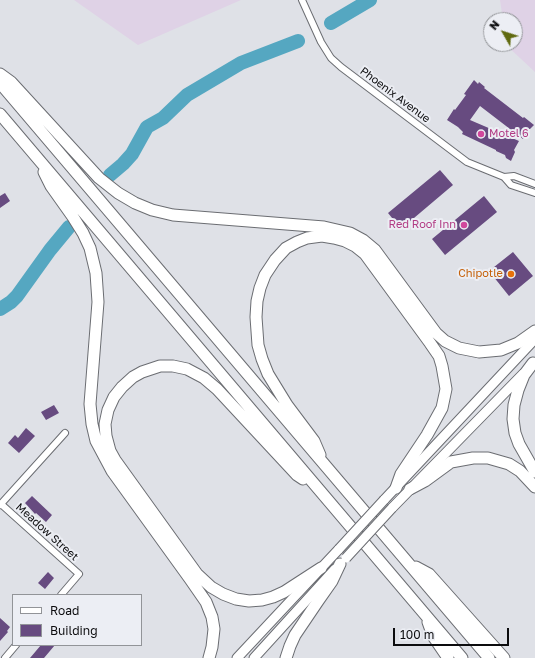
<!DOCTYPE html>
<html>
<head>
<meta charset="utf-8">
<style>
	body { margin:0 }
	#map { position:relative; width:535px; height:658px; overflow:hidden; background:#dfe1e7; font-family:"Golos Text",sans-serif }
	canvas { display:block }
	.legend { position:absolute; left:12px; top:594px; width:130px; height:52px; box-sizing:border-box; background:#eceef4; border:1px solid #929498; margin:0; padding:5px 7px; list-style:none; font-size:12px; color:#0c0c0e }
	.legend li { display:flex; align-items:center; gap:8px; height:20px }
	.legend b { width:20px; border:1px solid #929498 }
	.north { position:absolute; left:483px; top:12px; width:40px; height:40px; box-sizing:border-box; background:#eceef4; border:1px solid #929498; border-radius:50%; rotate:309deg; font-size:11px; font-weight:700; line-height:16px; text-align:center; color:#0c0c0e }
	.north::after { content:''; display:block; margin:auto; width:14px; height:18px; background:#606a0f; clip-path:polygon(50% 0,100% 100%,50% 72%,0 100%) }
	.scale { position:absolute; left:393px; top:628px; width:116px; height:18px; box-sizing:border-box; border:2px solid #0c0c0e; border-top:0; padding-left:5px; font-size:12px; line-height:14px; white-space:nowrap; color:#0c0c0e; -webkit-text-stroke:3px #eceef4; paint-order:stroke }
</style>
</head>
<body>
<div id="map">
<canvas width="535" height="658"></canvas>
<ul class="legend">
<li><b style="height:5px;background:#fff"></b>Road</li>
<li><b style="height:11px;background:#674b80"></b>Building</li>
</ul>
<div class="north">N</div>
<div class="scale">100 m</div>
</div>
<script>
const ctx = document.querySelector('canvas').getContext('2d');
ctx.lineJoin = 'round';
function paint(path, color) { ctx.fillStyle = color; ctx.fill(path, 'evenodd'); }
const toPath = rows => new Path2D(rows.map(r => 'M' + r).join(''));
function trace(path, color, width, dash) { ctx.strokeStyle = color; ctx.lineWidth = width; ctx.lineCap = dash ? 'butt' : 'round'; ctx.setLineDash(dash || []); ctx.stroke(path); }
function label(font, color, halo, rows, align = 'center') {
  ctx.font = font + ' "Golos Text",sans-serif'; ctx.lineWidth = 4; ctx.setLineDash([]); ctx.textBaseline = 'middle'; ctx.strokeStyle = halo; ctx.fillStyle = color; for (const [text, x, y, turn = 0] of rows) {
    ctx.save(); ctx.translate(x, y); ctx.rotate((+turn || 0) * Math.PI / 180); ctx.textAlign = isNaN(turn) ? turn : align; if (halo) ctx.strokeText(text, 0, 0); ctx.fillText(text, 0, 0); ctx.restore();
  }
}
paint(toPath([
	[74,0,241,0,138,45],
	[500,0,535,0,535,72,505,44,515,44,515,20,503,20]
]), '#dfd2e6');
trace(toPath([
	[331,23,370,0],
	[110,175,123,164,132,154,147,127,163,118,187,95,241,63,298,41],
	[0,309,11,302,17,296,50,250,69,227]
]), '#55a7c1', 14);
paint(toPath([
	[474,80,478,84,479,82,485,87,484,88,523,118,524,117,534,125,530,129,524,129,526,135,523,139,480,106,470,120,519,141,514,150,515,152,511,161,506,158,505,155,496,151,496,150,462,134,463,132,458,127,447,120,454,109,455,110,466,95,464,94],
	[440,170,453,185,401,229,388,213],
	[5,193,10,201,0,208,0,196],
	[484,196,497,212,445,255,432,239],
	[513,252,533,276,509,296,489,271],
	[54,405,59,413,46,420,41,412],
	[26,428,35,436,19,453,8,443,15,435,18,438],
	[32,496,52,515,46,522,36,513,35,514,25,503],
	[48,572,54,578,45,589,38,583],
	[0,618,10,627,7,631,8,632,0,641],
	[41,645,55,645,44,658,30,658]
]), '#674b80');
const minor = toPath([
	[302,0,321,42,331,58,341,67,467,162,504,177,511,185,535,193],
	[504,177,514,176,535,184],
	[1,504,79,574,61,595],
	[0,505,65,433],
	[5,658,16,645]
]);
const primary = toPath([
	[384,500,535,339],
	[392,508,523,374],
	[237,658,339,549],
	[254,658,335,569]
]);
const motorway = toPath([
	[0,74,11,82,99,178,118,193,135,203,152,210,173,215,324,227,350,233,363,240,375,250,436,333,445,341,459,348,479,352,501,350,518,343,535,331],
	[0,83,489,658],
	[0,114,462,658],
	[44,172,51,186,73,217,83,233,90,248,96,273,98,302,90,404,92,424,96,441,112,471,190,579,206,602,212,617,214,629,212,647,209,658],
	[533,363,524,375,518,390,514,405,513,419,515,433,519,444,535,472],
	[320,455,314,441,287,405,268,374,262,359,258,345,256,317,257,301,260,288,265,275,275,260,286,248,297,242,307,238,322,236,334,238,345,241,355,246,365,254,430,343,439,356,442,366,446,389,442,408,427,435,401,474,396,488],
	[303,479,297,475,217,389,204,378,187,369,173,366,160,366,142,372,133,377,122,387,114,397,108,410,105,424,106,436,110,451,115,460,197,574,211,587,223,594,236,599,249,601,262,600,273,597,284,592,321,568],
	[410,489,425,481,451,462,473,458,488,458,509,464,520,471,535,487],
	[416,567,429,574,504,658],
	[428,622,433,636,448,658],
	[286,658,290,646,295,635,318,601,332,581,340,564]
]);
trace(minor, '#6b6d72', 8);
trace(primary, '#6b6d72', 11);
trace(motorway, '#6b6d72', 13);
trace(minor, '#fff', 6);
trace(primary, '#fff', 9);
trace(motorway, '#fff', 11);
const primaryBridge = toPath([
	[339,549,384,500],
	[346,558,392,508]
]);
trace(primaryBridge, '#6b6d72', 11, []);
trace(primaryBridge, '#fff', 9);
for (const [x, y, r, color] of [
	[481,134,4,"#d1479c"],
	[464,225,4,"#d1479c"],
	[511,274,4,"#e8710a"]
]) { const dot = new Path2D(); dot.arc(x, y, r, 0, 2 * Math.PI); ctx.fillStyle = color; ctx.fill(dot); trace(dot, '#eceef4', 1.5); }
label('11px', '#0c0c0e', '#eceef4', [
	["Phoenix Avenue",395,95,37],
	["Meadow Street",47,532,42]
]);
label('11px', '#b23c85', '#eceef4', [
	["Motel 6",489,134],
	["Red Roof Inn",456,225,"right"]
], 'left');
label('11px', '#c56008', '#eceef4', [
	["Chipotle",503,274]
], 'right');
</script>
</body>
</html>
